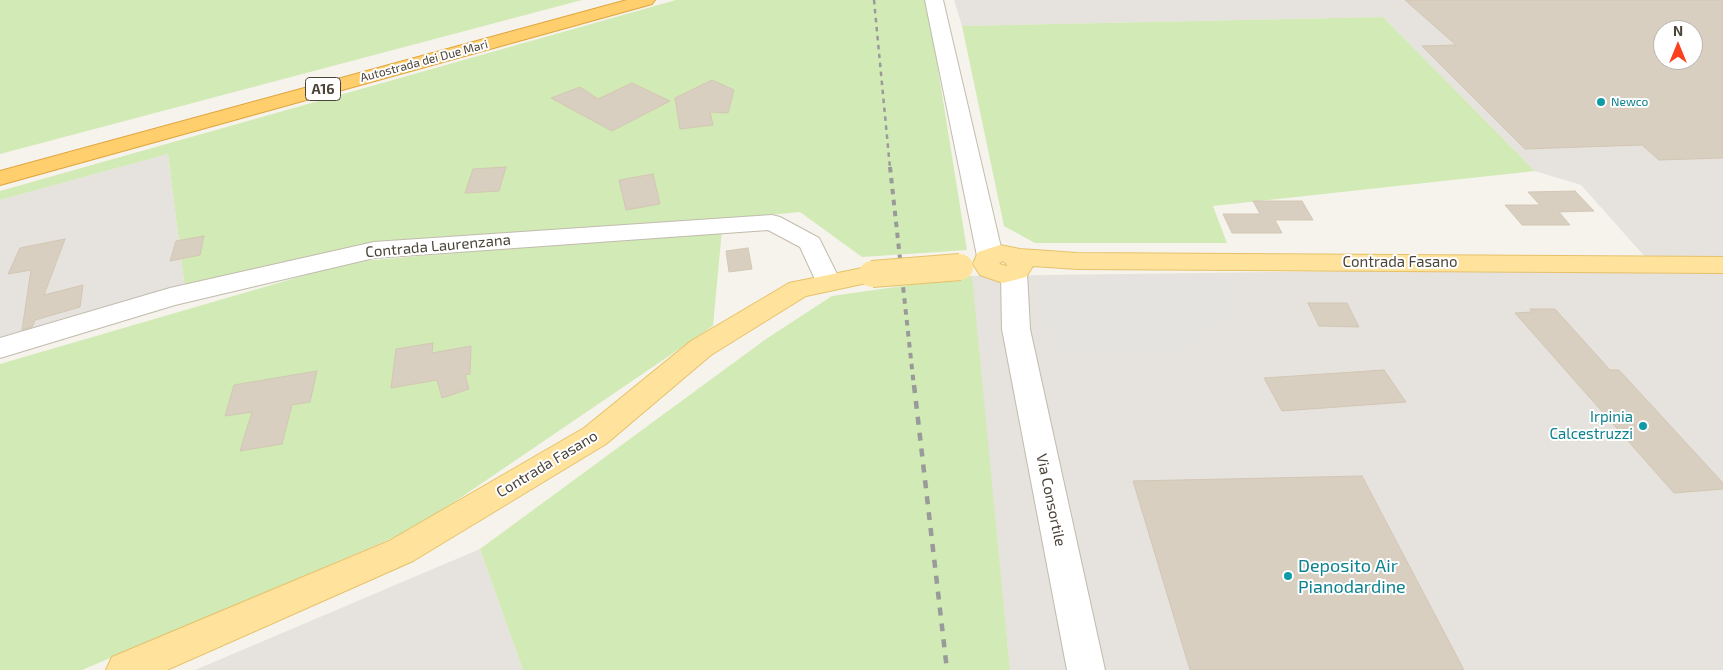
<!DOCTYPE html>
<html>
<head>
<meta charset="utf-8">
<style>
	body { margin:0 }
	#map { position:relative; width:1723px; height:670px; overflow:hidden; background:#f6f3ec; font-family:"Exo 2",sans-serif }
	canvas { display:block }
	.north { position:absolute; left:1653px; top:20px; width:50px; height:50px; box-sizing:border-box; background:#fff; border:1px solid #b7b4b0; border-radius:50%; rotate:0deg; font-size:14px; font-weight:700; line-height:20px; text-align:center; color:#4b4439 }
	.north::after { content:''; display:block; margin:auto; width:18px; height:22px; background:#fc3f1d; clip-path:polygon(50% 0,100% 100%,50% 72%,0 100%) }
</style>
</head>
<body>
<div id="map">
<canvas width="1723" height="670"></canvas>
<div class="north">N</div>
</div>
<script>
const ctx = document.querySelector('canvas').getContext('2d');
ctx.lineJoin = 'round';
function paint(path, color) { ctx.fillStyle = color; ctx.fill(path, 'evenodd'); }
const toPath = rows => new Path2D(rows.map(r => 'M' + r).join(''));
function trace(path, color, width, dash) { ctx.strokeStyle = color; ctx.lineWidth = width; ctx.lineCap = dash ? 'butt' : 'round'; ctx.setLineDash(dash || []); ctx.stroke(path); }
function label(font, color, halo, rows, align = 'center') {
  ctx.font = font + ' "Exo 2",sans-serif'; ctx.lineWidth = 4; ctx.setLineDash([]); ctx.textBaseline = 'middle'; ctx.strokeStyle = halo; ctx.fillStyle = color; for (const [text, x, y, turn = 0] of rows) {
    ctx.save(); ctx.translate(x, y); ctx.rotate((+turn || 0) * Math.PI / 180); ctx.textAlign = isNaN(turn) ? turn : align; if (halo) ctx.strokeText(text, 0, 0); ctx.fillText(text, 0, 0); ctx.restore();
  }
}
paint(toPath([
	[954,0,1723,0,1723,670,1010,670,971,276,1654,267,1581,185,1535,171,1383,17,962,26],
	[1663,30,1693,30,1693,60,1663,60],
	[168,154,185,289,0,340,0,200],
	[480,549,523,670,195,670]
]), '#e6e2dd');
paint(toPath([
	[0,0,582,0,0,154],
	[676,0,927,0,967,250,862,257,800,212,715,220,377,242,185,289,168,154,0,200,0,191],
	[1383,17,1535,171,1213,206,1227,243,1035,243,1004,226,962,26],
	[722,230,713,326,416,528,82,670,0,670,0,364,350,262],
	[972,276,1010,670,523,670,480,549,766,339,832,296]
]), '#d2eab5');
paint(toPath([
	[1241,277,1235,312,1190,351,1052,351,1036,292,1046,279]
]), '#e5e3e0');
const building = toPath([
	[1405,0,1723,0,1723,158,1659,160,1642,145,1525,149,1422,46,1456,45,1405,0],
	[1663,30,1693,30,1693,60,1663,60,1663,30],
	[712,80,734,90,728,113,710,112,713,125,680,129,675,98,712,80],
	[632,83,670,101,612,131,551,98,580,87,598,99,632,83],
	[506,167,499,191,465,193,473,169,506,167],
	[653,174,660,204,626,210,619,180,653,174],
	[1575,191,1594,211,1559,212,1570,225,1522,225,1505,205,1540,205,1528,192,1575,191],
	[1253,201,1302,201,1313,220,1275,220,1282,233,1232,233,1223,214,1260,214,1253,201],
	[204,236,200,255,170,261,176,241,204,236],
	[65,239,44,295,83,285,80,307,35,320,32,327,22,330,31,270,8,274,20,248,65,239],
	[748,248,752,269,729,272,726,251,748,248],
	[1308,303,1347,303,1359,327,1319,326,1308,303],
	[1530,309,1555,309,1610,370,1619,370,1723,483,1723,489,1674,493,1515,313,1532,312,1530,309],
	[433,343,432,353,471,346,470,374,465,375,469,389,442,398,437,380,391,388,396,349,433,343],
	[1384,370,1406,402,1282,411,1264,378,1384,370],
	[317,371,310,402,292,405,282,444,240,451,252,412,225,416,234,385,317,371],
	[1362,476,1464,670,1190,670,1133,481,1362,476]
]);
paint(building, '#d8cfc1');
trace(building, '#d3c7b4', 1);
const minor = toPath([
	[925,0,943,0,1003,256,999,262,990,264,981,262,977,256,925,0],
	[772,215,780,217,819,238,841,282,837,288,828,290,819,288,800,247,768,230,374,258,175,305,0,358,0,338,170,288,374,242,772,215],
	[1014,265,1023,267,1027,273,1030,329,1105,670,1067,670,1002,329,1001,273,1005,267,1014,265]
]);
const major = toPath([
	[1000,245,1020,249,1077,253,1723,257,1723,273,1077,269,1033,266,1026,277,1003,283,980,275,973,264,978,252,1000,245],
	[1002,261,1007,264,1007,266,999,264,1002,261],
	[872,266,881,268,885,274,881,280,806,296,711,355,606,444,413,561,167,670,106,670,112,657,389,541,584,428,691,341,789,283,872,266]
]);
const highway = toPath([
	[627,0,655,0,652,4,0,185,0,171,627,0]
]);
trace(minor, '#c2bbae', 2);
trace(major, '#e6c16a', 2);
trace(highway, '#e0a43c', 2);
paint(minor, '#fff');
paint(major, '#ffe39c');
paint(highway, '#ffcf6e');
trace(toPath([
	[874,0,890,168]
]), '#9a9a9a', 2.5, [4.5, 4.5]);
trace(toPath([
	[890,167,914,387]
]), '#9a9a9a', 4, [5.5, 5.5]);
trace(toPath([
	[914,385,947,670]
]), '#9a9a9a', 4.5, [8, 8]);
const majorBridge = toPath([
	[872,274,960,267]
]);
trace(majorBridge, '#e6c16a', 28, []);
trace(majorBridge, '#ffe39c', 26);
for (const [x, y, r, color] of [
	[1601,102,5,"#0f9aa8"],
	[1643,426,5,"#0f9aa8"],
	[1288,576,5,"#0f9aa8"]
]) { const dot = new Path2D(); dot.arc(x, y, r, 0, 2 * Math.PI); ctx.fillStyle = color; ctx.fill(dot); trace(dot, '#fff', 2); }
label('12px', '#4b4439', '#fff', [
	["Autostrada dei Due Mari",424,61,-15]
]);
label('12px', '#0d838f', '#fff', [
	["Newco",1611,102]
], 'left');
for (const [x, y, w] of [
	[323,89,35]
]) { const box = new Path2D(); box.roundRect(x - w / 2, y - 11.5, w, 23, 4); ctx.fillStyle = '#fff'; ctx.fill(box); trace(box, '#4b4439', 1); }
label('bold 14px', '#4b4439', null, [
	["A16",323,89]
]);
label('15px', '#4b4439', '#fff', [
	["Contrada Laurenzana",438,246,-5],
	["Contrada Fasano",1400,262],
	["Contrada Fasano",547,464,-31],
	["Via Consortile",1051,500,78]
]);
label('15px', '#0d838f', '#fff', [
	["Irpinia",1633,417],
	["Calcestruzzi",1633,434]
], 'right');
label('18px', '#0d838f', '#fff', [
	["Deposito Air",1298,566],
	["Pianodardine",1298,587]
], 'left');
</script>
</body>
</html>
